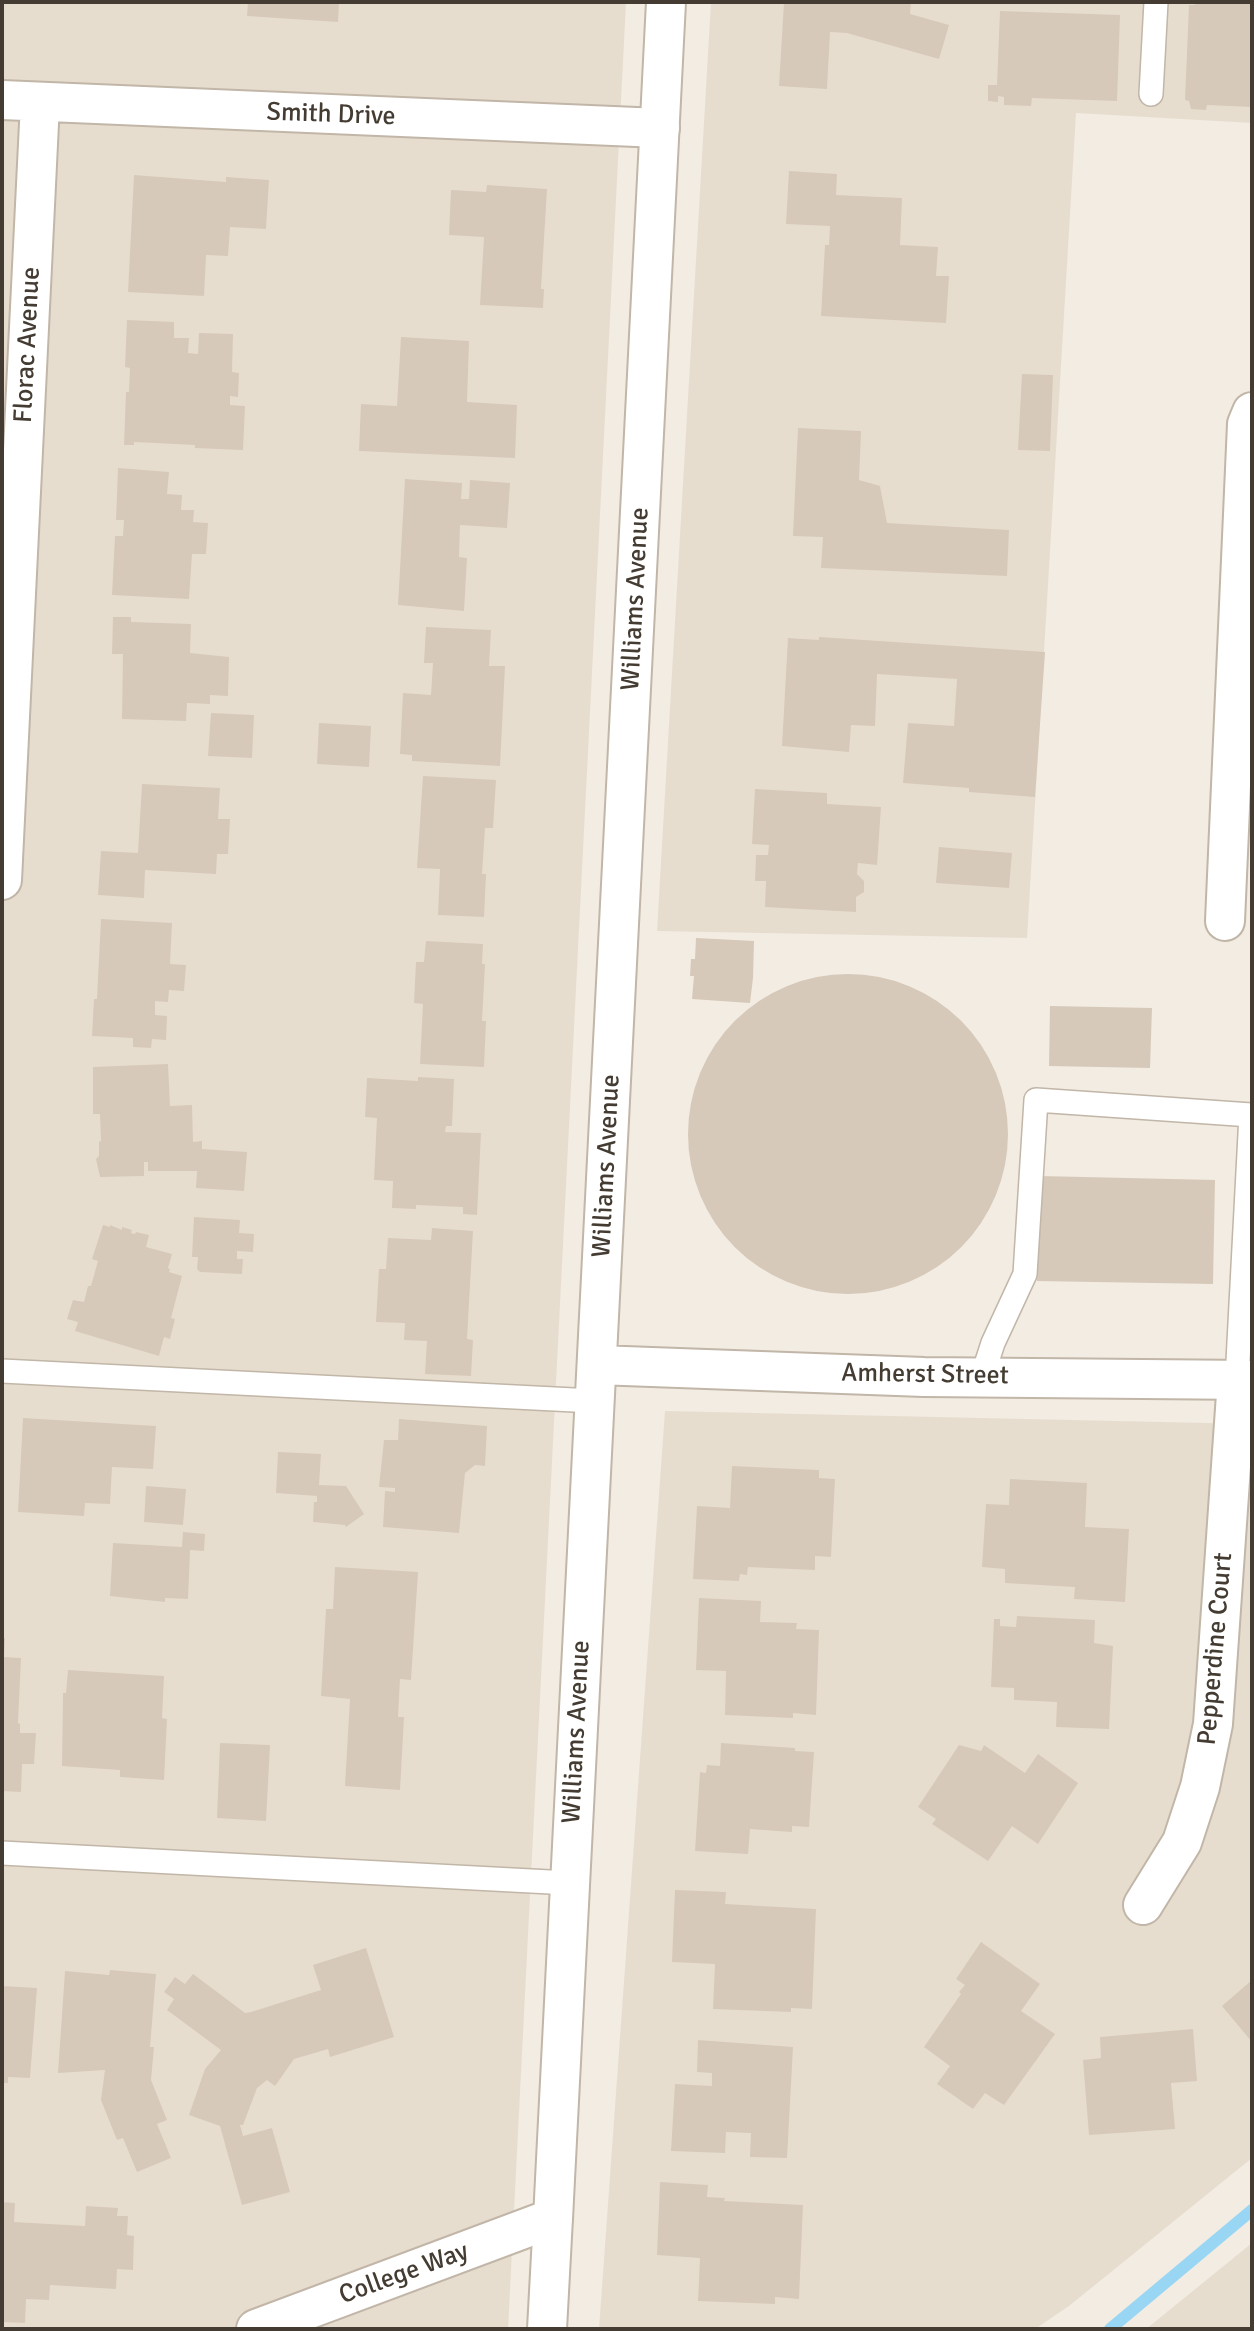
<!DOCTYPE html>
<html>
<head>
<meta charset="utf-8">
<style>
	body { margin:0 }
	#map { position:relative; width:1254px; height:2331px; overflow:hidden; background:#f2ece2; font-family:Signika,sans-serif }
	canvas { display:block }
	.frame { position:absolute; inset:0; border:4px solid #443c32; pointer-events:none }
</style>
</head>
<body>
<div id="map">
<canvas width="1254" height="2331"></canvas>
<div class="frame"></div>
</div>
<script>
const ctx = document.querySelector('canvas').getContext('2d');
ctx.lineJoin = 'round';
function paint(path, color) { ctx.fillStyle = color; ctx.fill(path, 'evenodd'); }
const toPath = rows => new Path2D(rows.map(r => 'M' + r).join(''));
function trace(path, color, width, dash) { ctx.strokeStyle = color; ctx.lineWidth = width; ctx.lineCap = dash ? 'butt' : 'round'; ctx.setLineDash(dash || []); ctx.stroke(path); }
function label(font, color, halo, rows, align = 'center') {
  ctx.font = font + ' Signika,sans-serif'; ctx.lineWidth = 7; ctx.setLineDash([]); ctx.textBaseline = 'middle'; ctx.strokeStyle = halo; ctx.fillStyle = color; for (const [text, x, y, turn = 0] of rows) {
    ctx.save(); ctx.translate(x, y); ctx.rotate((+turn || 0) * Math.PI / 180); ctx.textAlign = isNaN(turn) ? turn : align; if (halo) ctx.strokeText(text, 0, 0); ctx.fillText(text, 0, 0); ctx.restore();
  }
}
paint(toPath([
	[2,2,626,2,508,2329,2,2329],
	[711,2,1252,2,1252,123,1076,113,1027,938,657,931],
	[665,1411,1252,1424,1252,2158,1069,2306,1035,2329,599,2329],
	[1252,2243,1252,2329,1146,2329]
]), '#e7ddcf');
trace(toPath([
	[1110,2329,1252,2210]
]), '#99d6f4', 12);
paint(toPath([
	[248,2,339,2,338,22,247,16],
	[784,2,911,2,910,14,949,25,939,59,847,33,830,32,827,89,779,86],
	[1195,2,1252,2,1252,107,1207,105,1206,110,1191,109,1189,101,1185,100,1189,5,1195,5],
	[1000,11,1120,15,1117,101,1032,98,1031,106,1004,105,1004,97,998,96,998,102,988,101,988,85,997,85],
	[789,171,837,174,836,195,902,198,900,245,938,247,936,276,949,276,946,323,821,316,825,245,829,245,830,226,786,224],
	[134,175,226,182,226,177,269,180,266,229,230,227,228,256,206,255,204,296,128,292],
	[487,185,547,189,541,289,544,289,543,308,480,305,484,237,449,235,451,190,486,192],
	[127,320,174,322,174,338,189,338,188,353,198,354,199,333,233,334,232,372,239,373,238,397,230,396,230,405,245,406,243,450,195,448,195,445,134,442,134,445,124,445,126,392,129,392,130,368,125,367],
	[401,337,469,341,467,402,517,405,515,458,359,451,361,404,397,406],
	[1022,374,1053,375,1050,451,1018,450],
	[798,428,861,431,859,480,880,486,887,523,1009,530,1007,576,821,568,823,537,793,536],
	[118,468,169,472,167,494,182,495,181,510,194,510,193,522,208,523,206,554,192,554,189,599,112,595,115,536,123,536,124,520,116,520],
	[405,479,462,483,461,499,469,499,470,480,510,483,507,528,460,525,459,557,467,558,464,611,398,605],
	[113,617,131,617,131,622,191,624,190,653,229,657,228,696,210,695,210,704,187,703,186,721,122,719,123,654,112,654],
	[426,627,491,630,489,666,505,666,500,766,412,761,412,755,400,754,403,693,431,695,433,663,424,663],
	[819,637,1045,652,1035,797,969,792,969,788,903,783,908,723,954,726,957,679,877,674,875,726,851,725,849,752,782,746,788,638,819,640],
	[211,713,254,715,252,758,208,756],
	[319,723,371,726,369,767,317,764],
	[423,776,496,780,493,828,485,828,482,874,486,874,484,917,438,915,440,869,417,868],
	[142,784,220,788,218,819,230,819,228,854,217,854,216,874,145,870,144,898,98,895,101,851,138,853],
	[755,789,827,793,827,804,881,807,877,865,858,863,857,874,864,881,864,892,856,897,856,912,765,907,766,881,755,881,756,855,768,855,769,845,752,844],
	[939,847,1012,853,1009,888,936,883],
	[101,919,172,923,170,964,186,965,184,991,169,990,168,1002,155,1001,155,1015,167,1016,166,1040,152,1039,151,1048,133,1047,133,1038,92,1036,94,999,97,999],
	[696,938,754,941,753,978,750,1003,692,999,694,976,690,976,691,959,695,959],
	[426,941,483,944,482,964,485,964,482,1021,486,1021,484,1067,420,1064,423,1004,414,1003,416,962,424,962],
	'688 1134a160 160 0 1 1 320 0a160 160 0 1 1-320 0Z',
	[1050,1006,1152,1008,1150,1068,1049,1066],
	[168,1064,170,1106,192,1105,193,1142,202,1141,202,1149,247,1152,244,1191,196,1188,197,1171,148,1171,148,1162,144,1162,144,1176,100,1177,96,1159,99,1156,99,1141,101,1142,100,1114,93,1114,93,1067],
	[418,1077,454,1079,452,1126,446,1126,445,1132,481,1133,477,1215,463,1214,463,1207,416,1205,416,1209,392,1208,393,1181,374,1180,377,1118,365,1117,367,1078,418,1081],
	[1039,1176,1215,1180,1213,1284,1037,1281],
	[194,1217,240,1220,239,1233,254,1234,253,1252,237,1251,237,1259,243,1259,242,1274,200,1272,197,1269,198,1257,192,1257],
	[103,1225,110,1227,110,1225,122,1230,122,1227,132,1230,131,1233,135,1234,136,1232,149,1235,146,1247,172,1254,168,1268,170,1269,169,1272,182,1276,171,1318,175,1319,170,1339,164,1337,159,1356,75,1331,78,1322,67,1319,73,1300,84,1302,88,1286,91,1286,98,1261,92,1259],
	[432,1228,473,1231,467,1339,473,1340,471,1376,425,1374,427,1341,404,1340,405,1323,376,1322,379,1269,386,1269,388,1238,431,1240],
	[23,1418,156,1426,153,1469,112,1467,110,1504,85,1503,84,1516,18,1512],
	[399,1419,487,1426,485,1466,475,1465,465,1473,459,1533,383,1527,385,1491,395,1492,395,1488,379,1487,384,1440,398,1440],
	[278,1452,321,1454,319,1485,346,1486,364,1514,346,1527,345,1525,313,1522,314,1502,317,1502,317,1496,276,1493],
	[732,1466,819,1470,819,1478,835,1479,831,1557,815,1556,815,1570,748,1567,747,1575,740,1574,739,1581,693,1579,697,1506,730,1508],
	[1010,1479,1087,1483,1085,1527,1129,1529,1125,1602,1074,1599,1075,1587,1005,1583,1005,1569,982,1567,986,1504,1009,1505],
	[146,1486,186,1489,183,1525,144,1522],
	[183,1532,205,1534,204,1551,190,1550,188,1599,165,1598,165,1602,110,1596,113,1543,182,1547],
	[335,1567,418,1572,411,1680,400,1679,398,1717,404,1717,400,1790,345,1786,350,1699,321,1696,326,1609,333,1609],
	[699,1598,761,1601,760,1622,797,1623,796,1629,819,1630,816,1715,793,1713,793,1718,725,1715,726,1671,696,1670],
	[1017,1616,1095,1620,1094,1643,1113,1646,1109,1729,1056,1727,1057,1702,1014,1700,1014,1688,991,1687,994,1619,1000,1619,1000,1626,1016,1627],
	[2,1638,5,1638,4,1657,21,1658,18,1723,20,1724,20,1733,36,1733,34,1764,22,1764,21,1792,2,1791],
	[68,1670,164,1676,162,1718,167,1719,164,1780,120,1777,120,1770,62,1766,63,1693,66,1693],
	[220,1743,270,1745,266,1821,217,1818],
	[721,1743,795,1748,795,1751,814,1752,809,1827,792,1826,792,1832,750,1829,748,1854,695,1851,700,1772,706,1773,707,1765,720,1766],
	[959,1745,981,1751,984,1745,1025,1773,1038,1754,1078,1783,1038,1844,1012,1826,988,1861,932,1824,936,1819,918,1807],
	[675,1890,726,1892,725,1904,816,1909,812,2009,791,2008,791,2012,713,2009,715,1964,672,1962],
	[981,1942,1040,1984,1021,2011,1055,2034,1004,2105,985,2093,973,2109,937,2084,950,2066,924,2047,961,1994,959,1992,965,1985,956,1979],
	[366,1948,394,2037,330,2057,328,2049,294,2059,275,2086,267,2080,257,2088,243,2125,240,2125,243,2136,272,2128,290,2192,242,2205,220,2126,189,2115,205,2069,221,2050,167,2010,174,1999,164,1992,175,1977,185,1984,193,1974,245,2013,251,2012,321,1990,313,1965],
	[110,1970,156,1974,150,2047,154,2047,151,2080,167,2120,157,2124,171,2158,137,2172,123,2138,117,2140,101,2100,105,2070,58,2073,65,1971,109,1975],
	[1252,1980,1252,2042,1222,2006],
	[2,1986,37,1988,30,2078,8,2077,8,2083,2,2083],
	[1193,2029,1197,2081,1171,2083,1175,2129,1089,2135,1083,2060,1101,2058,1100,2037],
	[698,2040,793,2047,787,2158,750,2157,751,2133,726,2132,725,2153,671,2151,675,2084,712,2086,712,2073,697,2072],
	[660,2182,708,2185,707,2197,725,2198,724,2201,803,2205,799,2299,775,2297,775,2304,698,2301,700,2258,657,2255],
	[2,2202,15,2203,14,2222,85,2226,86,2206,118,2208,117,2216,128,2216,127,2235,134,2236,133,2270,117,2269,116,2289,50,2285,49,2300,26,2299,25,2323,2,2322]
]), '#d7c9b9');
const service = toPath([
	[1151,94,1156,2],
	[2,1371,594,1401],
	[982,1377,993,1343,1025,1274,1036,1100,1251,1115,1237,1380],
	[2,1853,569,1883]
]);
const minor = toPath([
	[2,100,660,128],
	[2,880,40,103],
	[1225,921,1247,424,1252,412],
	[1143,1905,1182,1842,1200,1787,1213,1724,1237,1380],
	[547,2329,553,2218]
]);
const tertiary = toPath([
	[597,1365,924,1377,1252,1380],
	[256,2329,553,2218,666,2]
]);
trace(service, '#c1b6a7', 26);
trace(minor, '#c1b6a7', 42);
trace(tertiary, '#c1b6a7', 42);
trace(service, '#fff', 23);
trace(minor, '#fff', 38);
trace(tertiary, '#fff', 38);
label('26px', '#443c32', '#fff', [
	["Smith Drive",331,115,2],
	["Florac Avenue",28,345,-87],
	["Williams Avenue",636,599,-87],
	["Williams Avenue",607,1166,-87],
	["Amherst Street",925,1375,1],
	["Pepperdine Court",1216,1649,-85],
	["Williams Avenue",577,1732,-87],
	["College Way",404,2274,-20]
]);
</script>
</body>
</html>
